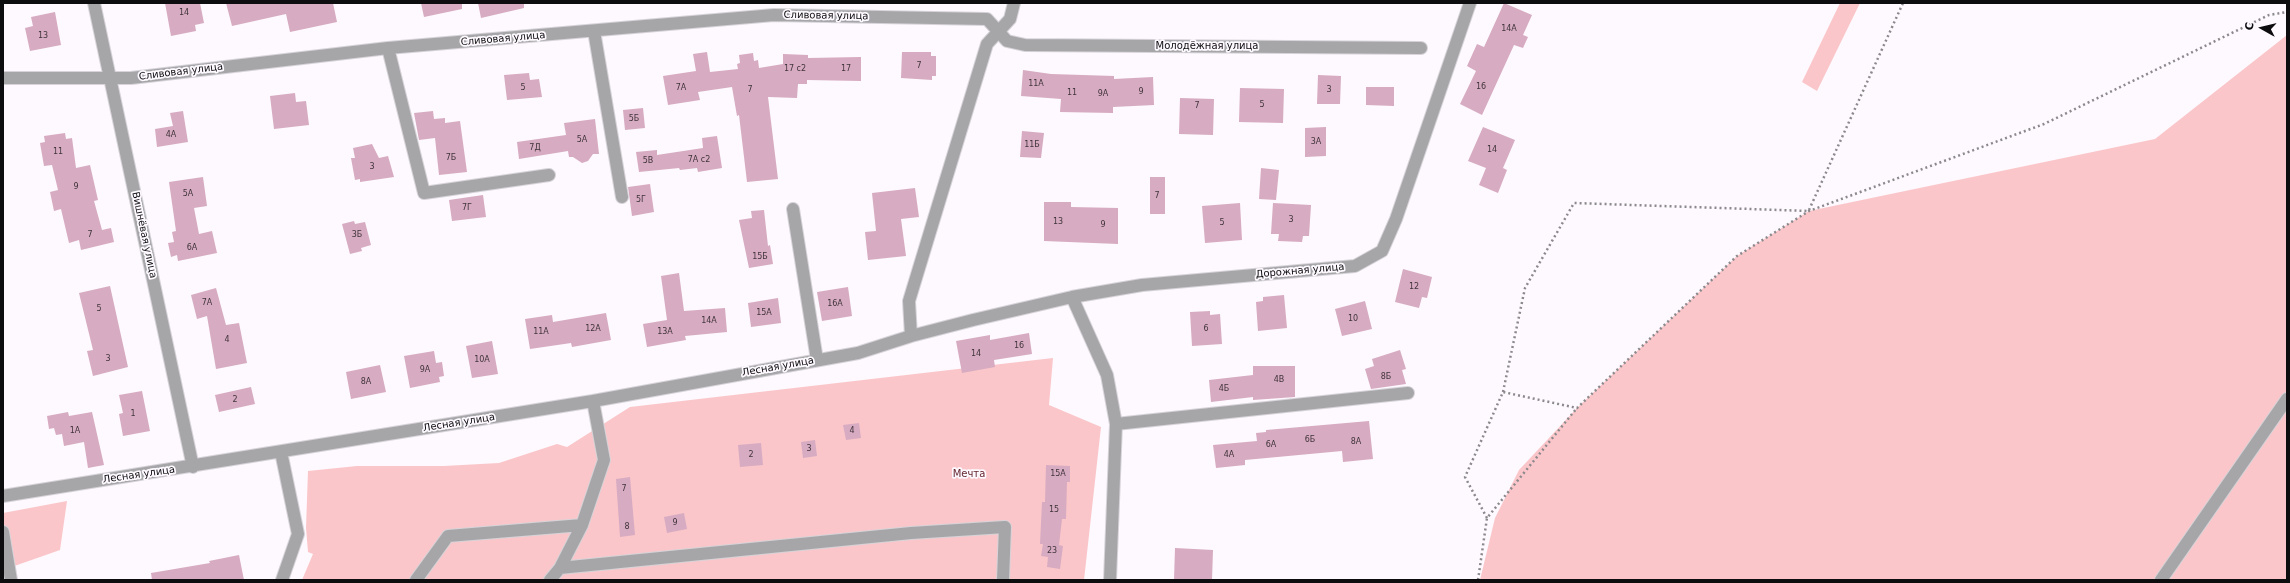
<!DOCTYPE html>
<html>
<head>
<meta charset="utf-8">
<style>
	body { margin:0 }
	#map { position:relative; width:2290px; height:583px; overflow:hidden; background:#fdf9fe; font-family:"DejaVu Sans",sans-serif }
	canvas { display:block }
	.frame { position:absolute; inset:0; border:4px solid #0d0c0e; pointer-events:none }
	.north { position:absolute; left:2242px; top:8px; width:40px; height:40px; -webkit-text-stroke:3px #fdf9fe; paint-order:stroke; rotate:278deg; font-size:11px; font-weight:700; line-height:16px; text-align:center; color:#0d0c0e }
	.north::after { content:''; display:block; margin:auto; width:14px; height:18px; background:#0d0c0e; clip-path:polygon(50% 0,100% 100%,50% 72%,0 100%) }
</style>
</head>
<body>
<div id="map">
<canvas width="2290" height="583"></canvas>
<div class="frame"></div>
<div class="north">С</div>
</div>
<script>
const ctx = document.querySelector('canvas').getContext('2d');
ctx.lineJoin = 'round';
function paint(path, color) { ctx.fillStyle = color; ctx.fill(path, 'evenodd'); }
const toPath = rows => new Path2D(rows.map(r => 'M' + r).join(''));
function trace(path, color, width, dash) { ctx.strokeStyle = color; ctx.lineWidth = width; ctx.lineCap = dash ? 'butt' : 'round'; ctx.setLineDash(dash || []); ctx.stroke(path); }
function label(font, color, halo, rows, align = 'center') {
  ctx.font = font + ' "DejaVu Sans",sans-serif'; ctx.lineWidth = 3.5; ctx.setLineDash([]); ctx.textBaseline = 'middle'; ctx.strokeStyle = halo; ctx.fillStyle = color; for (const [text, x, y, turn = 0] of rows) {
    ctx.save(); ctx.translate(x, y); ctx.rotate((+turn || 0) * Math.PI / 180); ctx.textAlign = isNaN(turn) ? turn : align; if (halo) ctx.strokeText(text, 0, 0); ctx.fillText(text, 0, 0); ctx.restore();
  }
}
paint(toPath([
	[1840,3,1860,3,1817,91,1802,82],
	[2287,35,2287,580,1480,580,1495,518,1519,470,1577,408,1737,256,1809,211,2155,139],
	[1053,358,1049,405,1101,427,1084,580,302,580,313,554,308,552,306,528,308,471,357,466,444,466,499,463,557,444,567,447,630,407],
	[67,501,60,550,3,570,3,513]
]), '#fac6c9');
paint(toPath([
	[165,3,200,3,204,23,195,25,196,31,171,36],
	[226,3,333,3,337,22,290,32,286,14,232,26],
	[421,3,462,3,462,9,424,17],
	[478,3,524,3,524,8,481,18],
	[1504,3,1532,15,1523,35,1528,37,1523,48,1514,45,1482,115,1460,104,1476,71,1467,66,1477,44,1484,47],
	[55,12,61,45,30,51,25,28,33,26,31,17],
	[707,52,710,72,738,69,737,64,740,63,739,55,753,53,754,61,758,60,759,68,783,64,783,54,808,55,808,58,861,57,861,81,807,80,807,84,798,84,797,98,768,97,778,179,747,182,739,115,737,116,732,87,698,92,700,100,668,105,663,76,696,71,693,54],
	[902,52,931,52,931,56,936,56,936,76,932,76,932,80,901,78],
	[1023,70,1051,74,1114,76,1114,79,1153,77,1154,105,1113,107,1113,113,1060,112,1061,99,1021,96],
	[529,73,530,80,539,79,542,97,507,100,504,75],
	[1318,75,1341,76,1340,104,1317,104],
	[1366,87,1394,87,1394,106,1366,105],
	[1240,88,1284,89,1283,123,1239,122],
	[295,93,296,102,306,101,309,125,274,129,270,96],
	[1180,98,1214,99,1213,135,1179,134],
	[643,108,645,128,625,130,623,110],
	[183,111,188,142,157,147,155,129,173,126,170,113],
	[433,111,434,119,445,118,445,123,460,121,467,172,439,175,435,138,419,140,414,113],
	[595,119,599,154,593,154,588,161,582,163,573,157,569,157,568,151,519,159,517,142,566,135,564,123],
	[1326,127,1326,156,1305,157,1305,128],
	[1483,127,1515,140,1503,168,1507,170,1498,193,1479,185,1486,168,1468,161],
	[1022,131,1044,133,1041,158,1020,157],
	[65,133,66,139,72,138,76,168,90,165,98,200,94,201,102,230,111,228,114,242,81,250,79,240,69,243,61,209,54,211,50,192,58,190,52,165,44,166,40,143,45,142,44,136],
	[717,136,722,168,698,172,697,168,680,170,679,168,639,172,636,152,657,150,657,155,703,148,702,138],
	[372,144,379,158,388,156,394,177,360,182,360,179,355,180,351,158,355,158,353,148],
	[1261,168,1279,170,1276,200,1259,199],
	[203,177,207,206,194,208,199,234,212,231,217,253,178,261,177,255,171,257,168,243,174,242,172,232,176,231,169,182],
	[1150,177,1165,177,1165,214,1150,214],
	[650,184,654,212,632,216,628,187],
	[915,188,919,217,901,219,906,256,868,260,865,232,876,231,872,193],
	[483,195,486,217,452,221,449,200],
	[1044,202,1071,202,1071,207,1118,208,1118,244,1044,241],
	[1240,203,1242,240,1205,243,1202,206],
	[1273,203,1311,205,1309,236,1303,236,1302,242,1278,241,1279,234,1271,234],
	[764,210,768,246,770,245,773,264,749,268,739,220,752,218,751,211],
	[354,221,355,224,365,222,371,245,361,248,362,251,350,254,342,224],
	[1403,269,1432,277,1427,298,1422,297,1419,308,1395,302],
	[679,273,684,311,725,308,727,332,685,336,686,340,647,347,643,324,667,320,661,276],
	[110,286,128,367,93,376,87,351,93,350,79,293],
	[848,287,852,316,822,321,817,292],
	[216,288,226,325,239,323,247,363,216,369,207,316,197,319,191,295],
	[1284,295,1287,328,1258,331,1256,302,1263,301,1263,297],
	[778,298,781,323,751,327,748,303],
	[1365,301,1372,329,1342,336,1335,309],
	[1210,311,1210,315,1220,314,1222,344,1192,346,1190,312],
	[606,313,611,340,572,347,571,343,530,349,525,319,552,315,553,322],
	[1029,333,1032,354,994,360,995,367,962,373,956,341,990,335,990,340],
	[492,341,498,374,472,378,466,346],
	[1400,350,1406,369,1402,370,1406,384,1371,389,1365,369,1374,366,1372,359],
	[434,351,436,363,442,362,444,376,439,377,440,382,410,388,404,356],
	[380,365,386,392,351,399,346,372],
	[1253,366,1295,366,1295,397,1253,400,1253,397,1211,402,1209,380,1253,375],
	[251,387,255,404,219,412,215,395],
	[142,391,150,431,123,436,119,414,123,413,119,395],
	[68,412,69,416,92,412,104,465,88,468,84,442,64,446,62,434,56,435,54,428,49,429,47,416],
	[1369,421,1373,459,1343,462,1342,451,1245,460,1245,465,1216,468,1213,445,1257,441,1256,433,1266,432,1266,430],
	[859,423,861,438,846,440,843,425],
	[815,440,817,456,803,458,801,442],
	[761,443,763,465,740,467,738,445],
	[1046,465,1070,466,1070,482,1067,482,1066,519,1062,519,1059,545,1063,546,1060,569,1047,567,1048,557,1041,556,1043,544,1040,544,1042,502,1045,502],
	[630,477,635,535,620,537,616,479],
	[684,513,687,529,667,533,664,517],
	[1175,548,1213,550,1212,580,1174,580],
	[239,555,244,580,152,580,151,573,210,563,209,561]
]), '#d7abc2');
const minor = toPath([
	[94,3,193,467],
	[594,31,622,197],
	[388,48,424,193,549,175],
	[3,78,131,78,388,48,774,15,987,19,1007,41,1025,45,1421,48],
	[793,209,817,360],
	[1072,297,1107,375,1116,424,1110,580],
	[911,336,909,301,987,44,1010,19,1014,3],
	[1116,424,1408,393],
	[281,452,298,534,282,580],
	[3,496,593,401,858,353,911,336,973,320,1072,297,1142,285,1355,266,1382,251,1396,219,1470,3],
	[3,532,11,580],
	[560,568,911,533,1005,527,1003,580],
	[416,580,448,536,582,525],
	[550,580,560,568,582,525,604,460,593,401],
	[2161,580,2287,399]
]);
trace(minor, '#d7d3d8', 14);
trace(toPath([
	[1809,210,1903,3],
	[1503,392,1525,288,1574,203,1809,211],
	[1487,518,1465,477,1503,392,1577,408,1737,256,1809,211,2044,124,2269,15,2287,12],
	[1478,580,1487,518,1577,408]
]), '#8c898d', 2.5, [2, 3]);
trace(minor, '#a6a6a9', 12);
label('8px', '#40343b', null, [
	["14",184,13],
	["14А",1509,29],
	["13",43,36],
	["7",919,66],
	["17 с2",795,69],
	["17",846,69],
	["11А",1036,84],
	["16",1481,87],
	["5",523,88],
	["7А",681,88],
	["7",750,90],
	["3",1329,90],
	["9",1141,92],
	["11",1072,93],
	["9А",1103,94],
	["5",1262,105],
	["7",1197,106],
	["5Б",634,119],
	["4А",171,135],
	["5А",582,140],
	["3А",1316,142],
	["11Б",1032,145],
	["7Д",535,148],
	["14",1492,150],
	["11",58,152],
	["7Б",451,158],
	["7А с2",699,160],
	["5В",648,161],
	["3",372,167],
	["9",76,187],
	["5А",188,194],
	["7",1157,196],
	["5Г",641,200],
	["7Г",467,208],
	["3",1291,220],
	["13",1058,222],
	["5",1222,223],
	["9",1103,225],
	["7",90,235],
	["3Б",357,235],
	["6А",192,248],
	["15Б",760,257],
	["12",1414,287],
	["7А",207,303],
	["16А",835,304],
	["5",99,309],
	["15А",764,313],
	["10",1353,319],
	["14А",709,321],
	["12А",593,329],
	["6",1206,329],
	["11А",541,332],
	["13А",665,332],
	["4",227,340],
	["16",1019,346],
	["14",976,354],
	["3",108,359],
	["10А",482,360],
	["9А",425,370],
	["8Б",1386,377],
	["4В",1279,380],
	["8А",366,382],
	["4Б",1224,389],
	["2",235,400],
	["1",133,414],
	["1А",75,431],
	["4",852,431],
	["6Б",1310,440],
	["8А",1356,442],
	["6А",1271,445],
	["3",809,449],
	["2",751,455],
	["4А",1229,455],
	["15А",1058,474],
	["7",624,489],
	["15",1054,510],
	["9",675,523],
	["8",627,527],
	["23",1052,551]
]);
label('10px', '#0d0c0e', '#fdf9fe', [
	["Сливовая улица",826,16,1],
	["Сливовая улица",503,39,-5],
	["Молодёжная улица",1207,46],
	["Сливовая улица",181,72,-7],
	["Вишнёвая улица",144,235,78],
	["Дорожная улица",1300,271,-5],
	["Лесная улица",778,367,-10],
	["Лесная улица",459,423,-9],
	["Лесная улица",139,475,-8]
]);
label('10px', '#662730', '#fdf9fe', [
	["Мечта",969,474]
]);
</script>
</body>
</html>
